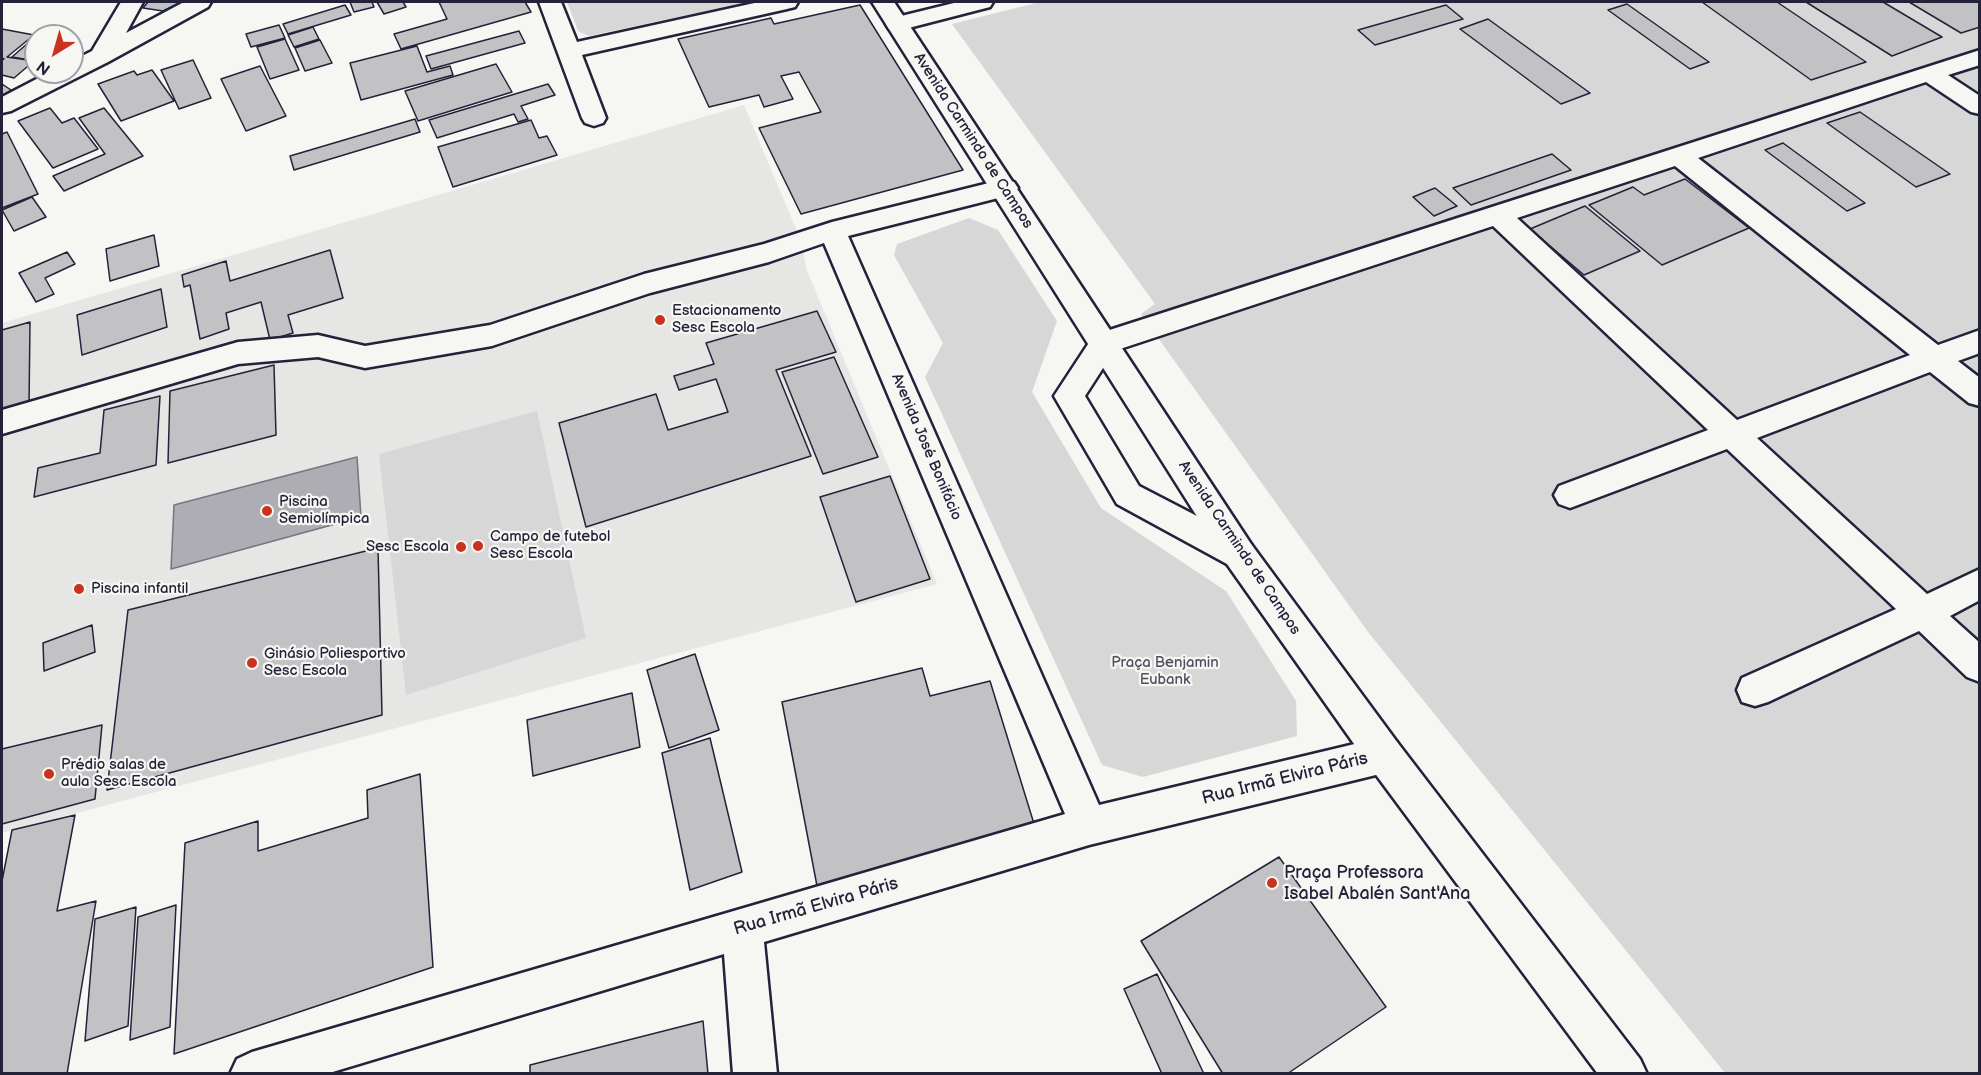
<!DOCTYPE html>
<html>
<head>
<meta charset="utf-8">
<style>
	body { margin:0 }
	#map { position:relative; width:1981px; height:1075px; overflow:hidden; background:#f6f6f2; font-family:"Balsamiq Sans",sans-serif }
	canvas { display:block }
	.frame { position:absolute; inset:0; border:3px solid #22223b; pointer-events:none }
	.north { position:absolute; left:24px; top:24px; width:60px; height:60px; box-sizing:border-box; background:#f6f6f2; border:2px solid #a1a1a9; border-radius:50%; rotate:217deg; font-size:16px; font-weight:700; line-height:24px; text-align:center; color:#22223b }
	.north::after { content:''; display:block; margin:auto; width:21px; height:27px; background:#c8321e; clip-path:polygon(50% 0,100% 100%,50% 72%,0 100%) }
</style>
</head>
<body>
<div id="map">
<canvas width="1981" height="1075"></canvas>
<div class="frame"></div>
<div class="north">N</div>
</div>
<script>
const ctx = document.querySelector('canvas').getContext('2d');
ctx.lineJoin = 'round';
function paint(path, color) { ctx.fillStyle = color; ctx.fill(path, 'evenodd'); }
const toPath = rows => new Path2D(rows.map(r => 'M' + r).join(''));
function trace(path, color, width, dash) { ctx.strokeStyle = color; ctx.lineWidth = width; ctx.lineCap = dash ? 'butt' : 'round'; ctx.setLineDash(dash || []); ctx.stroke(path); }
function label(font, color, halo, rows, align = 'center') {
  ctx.font = font + ' "Balsamiq Sans",sans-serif'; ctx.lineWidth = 4.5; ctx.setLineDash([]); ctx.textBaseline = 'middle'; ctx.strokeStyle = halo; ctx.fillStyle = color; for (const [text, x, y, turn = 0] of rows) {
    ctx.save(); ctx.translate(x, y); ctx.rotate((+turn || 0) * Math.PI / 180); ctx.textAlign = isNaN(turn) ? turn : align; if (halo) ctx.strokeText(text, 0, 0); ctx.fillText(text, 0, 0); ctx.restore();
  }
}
paint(toPath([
	[744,105,802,243,806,268,937,584,2,833,2,323]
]), '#e6e6e4');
paint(toPath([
	[567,2,749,2,589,36,578,31],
	[1040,2,1979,2,1979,1073,1725,1073,1368,632,1141,314,1155,304,952,24],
	[969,218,998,230,1057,321,1032,392,1101,508,1226,591,1296,701,1297,736,1143,777,1102,765,925,377,943,343,894,255,897,244],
	[537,411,586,638,406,695,379,454]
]), '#d7d7d7');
const water = toPath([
	[357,457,361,517,171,569,174,505,357,457]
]);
paint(water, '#adadb3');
trace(water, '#757583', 1.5);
const building = toPath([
	[148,2,182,2,163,11,143,8,148,2],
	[350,2,372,2,374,7,354,12,350,2],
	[377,2,403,2,406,7,384,14,377,2],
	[439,2,525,2,531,12,401,49,394,34,447,19,439,2],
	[1702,2,1777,2,1866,62,1811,80,1702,2],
	[1806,2,1883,2,1942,37,1892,56,1806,2],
	[1909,2,1980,2,1980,27,1961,33,1909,2],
	[1627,4,1709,62,1690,69,1608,10,1627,4],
	[345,5,351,15,288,34,283,24,345,5],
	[860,5,963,170,801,214,759,128,821,112,799,72,781,76,793,99,764,107,759,95,709,107,678,39,771,18,774,24,860,5],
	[1446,5,1463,19,1375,45,1358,30,1446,5],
	[1488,19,1590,93,1561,104,1460,29,1488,19],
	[279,25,285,38,251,47,246,34,279,25],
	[313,27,319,39,294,47,288,35,313,27],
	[2,29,34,35,7,57,34,61,14,78,2,75,2,60,4,59,2,58,2,29],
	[519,31,525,43,431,69,426,56,519,31],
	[36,36,36,61,12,57,36,36],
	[285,39,299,70,270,79,257,47,285,39],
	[320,40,332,63,305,71,295,48,320,40],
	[417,46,427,72,450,66,453,75,361,100,350,63,417,46],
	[193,60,211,98,179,109,161,70,193,60],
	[496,64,512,92,418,121,405,91,496,64],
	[260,66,286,116,246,131,221,79,260,66],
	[152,70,174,101,121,121,98,84,134,71,137,75,152,70],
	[2,84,14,92,2,99,2,84],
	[548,84,555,95,521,106,528,119,518,122,514,114,437,138,429,120,548,84],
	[50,108,62,123,74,118,98,149,53,168,18,121,50,108],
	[104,108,143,156,64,191,53,176,105,154,79,118,104,108],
	[1860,112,1950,174,1916,187,1827,123,1860,112],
	[415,119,420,132,294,170,290,156,415,119],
	[531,120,539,138,547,136,557,155,453,187,438,147,531,120],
	[7,132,38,194,2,208,2,134,7,132],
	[1783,143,1865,203,1847,211,1765,150,1783,143],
	[1552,154,1571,170,1471,205,1453,188,1552,154],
	[1685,179,1749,228,1662,265,1589,205,1633,187,1644,195,1685,179],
	[1435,188,1457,206,1434,216,1413,197,1435,188],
	[32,197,46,217,14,231,2,210,32,197],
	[1585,206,1640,251,1584,275,1530,229,1585,206],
	[154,235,159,266,110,281,106,249,154,235],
	[330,250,343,298,288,315,293,333,270,340,261,302,226,313,229,329,200,339,190,285,184,287,182,275,226,261,230,281,330,250],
	[67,252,75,264,45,278,54,294,36,302,19,273,67,252],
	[161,289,167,327,82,355,77,315,161,289],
	[817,311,836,352,776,370,811,456,586,527,559,423,656,394,668,430,728,412,716,379,679,390,674,376,714,364,706,343,817,311],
	[30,322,29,407,2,415,2,330,30,322],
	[834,357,878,457,823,474,782,372,834,357],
	[274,365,276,435,168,463,170,391,274,365],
	[160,396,156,465,34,497,38,468,100,453,104,410,160,396],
	[890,476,930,579,856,602,820,497,890,476],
	[378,548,382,715,107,790,128,610,378,548],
	[92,625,95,652,44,671,43,643,92,625],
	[695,654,719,730,669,748,647,670,695,654],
	[922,668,930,696,990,681,1035,827,817,886,782,702,922,668],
	[632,693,640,747,533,776,527,720,632,693],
	[102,725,95,799,2,824,2,749,102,725],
	[710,738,742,872,690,890,662,753,710,738],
	[420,774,433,967,174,1054,185,843,258,821,258,851,368,818,367,790,420,774],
	[75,815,57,911,96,901,67,1074,2,1074,2,881,12,830,75,815],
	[1279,857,1386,1007,1287,1074,1223,1074,1141,941,1279,857],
	[176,905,170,1027,130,1040,138,917,176,905],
	[136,907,128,1026,85,1041,95,919,136,907],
	[1157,974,1204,1074,1162,1074,1124,989,1157,974],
	[703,1021,708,1074,530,1074,530,1065,703,1021]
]);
paint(building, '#c2c2c4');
trace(building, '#22223b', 1.5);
const minor = toPath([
	[121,2,143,2,126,33,184,2,211,2,208,7,108,62,11,111,2,113,2,97,50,72,72,72,72,61,92,51,121,2],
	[539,2,561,2,577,42,759,2,798,2,795,7,787,9,582,55,606,118,603,123,594,126,585,123,582,118,539,2],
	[958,2,993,2,990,7,897,31,889,29,886,24,889,19,958,2],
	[1980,50,1980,65,1948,75,1980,96,1980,114,1971,112,1926,82,1698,158,1938,345,1980,330,1980,353,1958,361,1980,378,1980,406,1969,403,1930,372,1757,438,1927,594,1980,569,1980,600,1950,616,1980,643,1980,682,1967,677,1919,631,1768,702,1755,706,1742,702,1737,690,1742,678,1896,609,1727,449,1570,508,1559,504,1554,495,1559,486,1708,430,1493,226,1114,351,1085,396,1139,486,1251,544,1256,554,1251,564,1239,568,1227,564,1117,504,1054,396,1094,335,1980,50],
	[1675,166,1910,355,1737,420,1517,218,1675,166],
	[1005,179,1014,182,1018,188,1014,194,848,236,1099,805,1384,737,1397,742,1403,755,1397,768,1384,773,1089,845,764,942,777,1074,733,1074,724,954,326,1074,230,1074,237,1059,252,1052,1065,814,824,243,769,262,650,293,492,346,365,368,318,357,238,364,2,434,2,410,238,342,318,335,365,346,490,325,644,274,764,244,832,222,1005,179]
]);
const major = toPath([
	[872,2,894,2,1251,544,1397,742,1640,1059,1647,1074,1598,1074,1371,768,1227,564,872,2]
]);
trace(minor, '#22223b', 5);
trace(major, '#22223b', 5);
paint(minor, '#f6f6f2');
paint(major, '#f6f6f2');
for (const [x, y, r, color] of [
	[660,320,6,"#c8321e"],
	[267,511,6,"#c8321e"],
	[478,546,6,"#c8321e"],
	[461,547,6,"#c8321e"],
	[79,589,6,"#c8321e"],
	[252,663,6,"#c8321e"],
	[49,774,6,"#c8321e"],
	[1272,883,6,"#c8321e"]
]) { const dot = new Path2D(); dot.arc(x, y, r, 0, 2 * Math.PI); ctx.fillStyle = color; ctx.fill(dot); trace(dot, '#f6f6f2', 2); }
label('15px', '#22223b', '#f6f6f2', [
	["Avenida Carmindo de Campos",973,141,57],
	["Avenida José Bonifácio",926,447,67],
	["Avenida Carmindo de Campos",1239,548,56]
]);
label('15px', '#22223b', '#f6f6f2', [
	["Estacionamento",672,311],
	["Sesc Escola",672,328],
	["Piscina",279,502],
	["Semiolímpica",279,519],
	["Campo de futebol",490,537],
	["Sesc Escola",490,554],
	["Sesc Escola",449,547,"right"],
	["Piscina infantil",91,589],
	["Ginásio Poliesportivo",264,654],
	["Sesc Escola",264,671],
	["Prédio salas de",61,765],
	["aula Sesc Escola",61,782]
], 'left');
label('15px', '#4f4f62', '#f6f6f2', [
	["Praça Benjamin",1165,663],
	["Eubank",1165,680]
]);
label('18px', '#22223b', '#f6f6f2', [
	["Rua Irmã Elvira Páris",1285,779,-14],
	["Rua Irmã Elvira Páris",816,907,-16]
]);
label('18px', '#22223b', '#f6f6f2', [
	["Praça Professora",1284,873],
	["Isabel Abalén Sant'Ana",1284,894]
], 'left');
</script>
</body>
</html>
